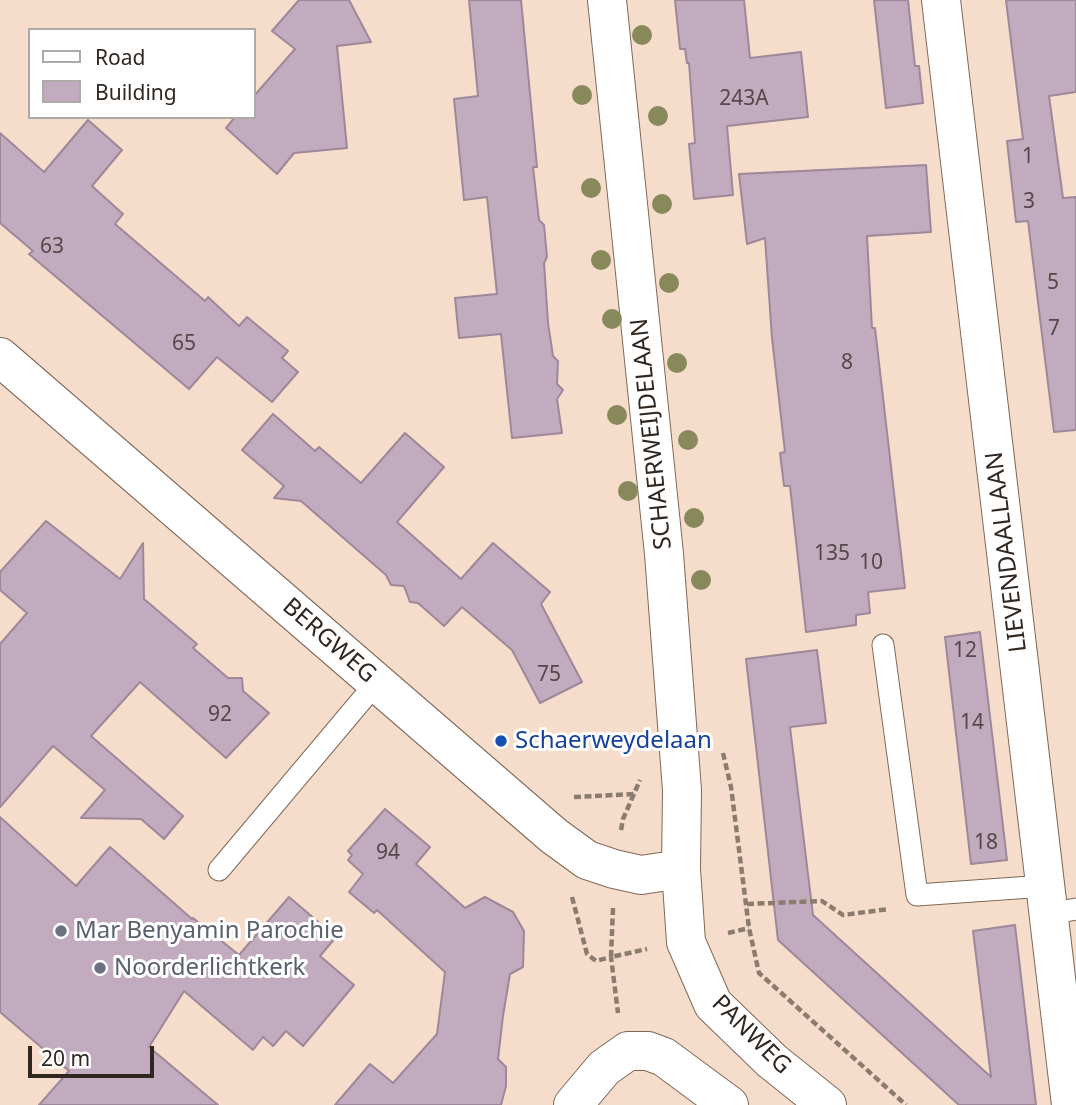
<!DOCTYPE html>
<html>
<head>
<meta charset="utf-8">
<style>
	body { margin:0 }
	#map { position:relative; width:1076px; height:1105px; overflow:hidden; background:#f6ddcb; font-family:"Noto Sans",sans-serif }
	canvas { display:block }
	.legend { position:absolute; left:28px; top:28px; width:228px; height:91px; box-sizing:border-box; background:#fff; border:2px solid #ada9a6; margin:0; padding:9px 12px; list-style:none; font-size:21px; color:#312721 }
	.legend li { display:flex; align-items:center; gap:14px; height:35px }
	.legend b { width:35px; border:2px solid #ada9a6 }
	.scale { position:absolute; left:28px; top:1046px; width:126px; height:32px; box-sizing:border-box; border:4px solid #312721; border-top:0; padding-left:9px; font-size:21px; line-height:24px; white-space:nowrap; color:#312721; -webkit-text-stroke:5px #fff; paint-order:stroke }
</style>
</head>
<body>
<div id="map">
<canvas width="1076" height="1105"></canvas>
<ul class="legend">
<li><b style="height:9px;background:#fff"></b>Road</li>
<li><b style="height:19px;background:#c2abbe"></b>Building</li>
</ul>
<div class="scale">20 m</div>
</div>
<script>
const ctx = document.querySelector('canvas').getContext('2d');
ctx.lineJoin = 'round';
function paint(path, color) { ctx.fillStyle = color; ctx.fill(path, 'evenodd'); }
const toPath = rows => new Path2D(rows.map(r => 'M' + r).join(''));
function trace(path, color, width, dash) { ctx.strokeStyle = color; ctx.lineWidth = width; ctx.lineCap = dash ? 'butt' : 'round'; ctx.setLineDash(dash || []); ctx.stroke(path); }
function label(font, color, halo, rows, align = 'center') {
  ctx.font = font + ' "Noto Sans",sans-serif'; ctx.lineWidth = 6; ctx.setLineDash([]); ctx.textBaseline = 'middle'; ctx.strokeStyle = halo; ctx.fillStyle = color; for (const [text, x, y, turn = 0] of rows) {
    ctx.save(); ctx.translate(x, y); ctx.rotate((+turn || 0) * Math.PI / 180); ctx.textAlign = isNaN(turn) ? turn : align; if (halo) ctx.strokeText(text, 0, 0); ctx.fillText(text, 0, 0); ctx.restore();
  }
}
const building = toPath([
	[299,0,349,0,371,42,337,46,347,148,294,153,277,174,226,128,235,117,254,117,254,96,295,49,272,31,299,0],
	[469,0,521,0,537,167,533,167,539,220,544,225,547,257,544,263,548,323,553,356,558,361,557,384,563,390,557,399,562,433,512,438,501,334,459,338,455,298,497,294,487,197,464,200,454,99,478,96,469,0],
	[675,0,744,0,750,58,801,52,808,117,727,126,733,195,694,199,689,144,695,143,689,63,687,63,685,49,680,49,675,0],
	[874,0,908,0,915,66,919,66,923,103,886,108,874,0],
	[1006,0,1076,0,1076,92,1049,96,1063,198,1076,197,1076,430,1054,432,1028,221,1016,222,1007,141,1023,139,1006,0],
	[88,120,122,150,92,186,123,214,115,224,205,301,208,297,239,326,247,317,288,351,282,358,298,372,272,402,217,357,189,389,29,254,33,251,0,223,0,133,44,172,88,120],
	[926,165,931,232,867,236,872,328,875,328,905,588,868,592,870,613,856,615,856,625,806,632,790,486,784,486,780,453,785,452,772,338,765,238,747,244,739,174,926,165],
	[273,414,315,451,319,447,361,483,405,433,444,467,397,522,461,579,493,543,550,592,541,604,582,682,540,703,512,650,462,607,444,626,418,603,410,602,404,586,391,585,386,575,301,501,274,498,284,486,242,450,273,414],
	[46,521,120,579,143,543,144,599,197,644,193,648,228,678,242,678,243,691,269,713,226,758,140,682,91,736,183,816,164,839,141,819,81,818,105,790,53,746,0,807,0,644,27,613,0,590,0,572,46,521],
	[980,632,1007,860,971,864,945,637,980,632],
	[817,650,826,723,790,727,813,915,991,1077,973,931,1015,925,1036,1105,959,1105,778,940,746,659,817,650],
	[385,809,430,847,416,864,465,908,485,897,513,912,524,931,523,967,510,974,503,1016,498,1059,506,1067,506,1086,501,1105,335,1105,370,1064,393,1083,437,1034,445,972,377,910,374,913,349,892,363,874,348,860,352,855,348,851,385,809],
	[0,817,76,886,110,847,192,919,193,918,239,955,289,897,336,937,320,956,354,985,303,1046,286,1031,273,1046,263,1037,253,1050,184,991,149,1047,218,1105,39,1105,69,1071,0,1012,0,817]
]);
paint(building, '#c2abbe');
trace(building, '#9d8799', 2);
const lane = toPath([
	[883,645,917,895,1045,886],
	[219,870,377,682],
	[1047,914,1076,909]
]);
const street = toPath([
	[941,0,1071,1105],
	[0,357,554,836,587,860,614,869,641,875,681,869],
	[573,1105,604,1068,628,1051,648,1051,664,1057,729,1105]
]);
const secondary = toPath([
	[607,0,664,554,682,790,681,869,686,942,713,1004,772,1061,827,1105]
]);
trace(lane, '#7f6859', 23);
trace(street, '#7f6859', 40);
trace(secondary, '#7f6859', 40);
trace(toPath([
	[723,753,731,787,749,928,759,973,906,1105],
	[574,797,635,794],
	[621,830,623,819,640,780],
	[572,897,587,954,596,961,611,957,618,1013],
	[747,904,822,901,843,915,889,909],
	[613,908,611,957,647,949],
	[728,933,749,928]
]), '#8c7b6f', 4.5, [7, 3.5]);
trace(lane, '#fff', 21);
trace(street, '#fff', 38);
trace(secondary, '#fff', 38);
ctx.fillStyle = '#87895b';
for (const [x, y] of [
	[642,35],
	[582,95],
	[658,116],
	[591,188],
	[662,204],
	[601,260],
	[669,283],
	[612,319],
	[677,363],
	[617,415],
	[688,440],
	[628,491],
	[694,518],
	[701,580]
]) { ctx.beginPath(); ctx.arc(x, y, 10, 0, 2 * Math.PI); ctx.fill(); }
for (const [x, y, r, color] of [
	[501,741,7,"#1a4fb4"],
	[61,931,7,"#6b7280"],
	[100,968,7,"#6b7280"]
]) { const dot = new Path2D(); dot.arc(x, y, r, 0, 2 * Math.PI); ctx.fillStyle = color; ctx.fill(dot); trace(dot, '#fff', 2.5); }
label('21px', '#554848', null, [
	["243A",744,99],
	["1",1028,157],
	["3",1029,202],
	["63",52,247],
	["5",1053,283],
	["7",1054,329],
	["65",184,344],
	["8",847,363],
	["135",832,554],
	["10",871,563],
	["12",965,651],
	["75",549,675],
	["92",220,715],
	["14",972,723],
	["18",986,843],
	["94",388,853]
]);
label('24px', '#312721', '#fff', [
	["SCHAERWEIJDELAAN",652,434,-96],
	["LIEVENDAALLAAN",1007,552,-97],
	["BERGWEG",329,641,41],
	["PANWEG",751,1035,45]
]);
label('24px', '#164399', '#fff', [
	["Schaerweydelaan",515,741]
], 'left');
label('24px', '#5b616d', '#fff', [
	["Mar Benyamin Parochie",75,931],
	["Noorderlichtkerk",114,968]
], 'left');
</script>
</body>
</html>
